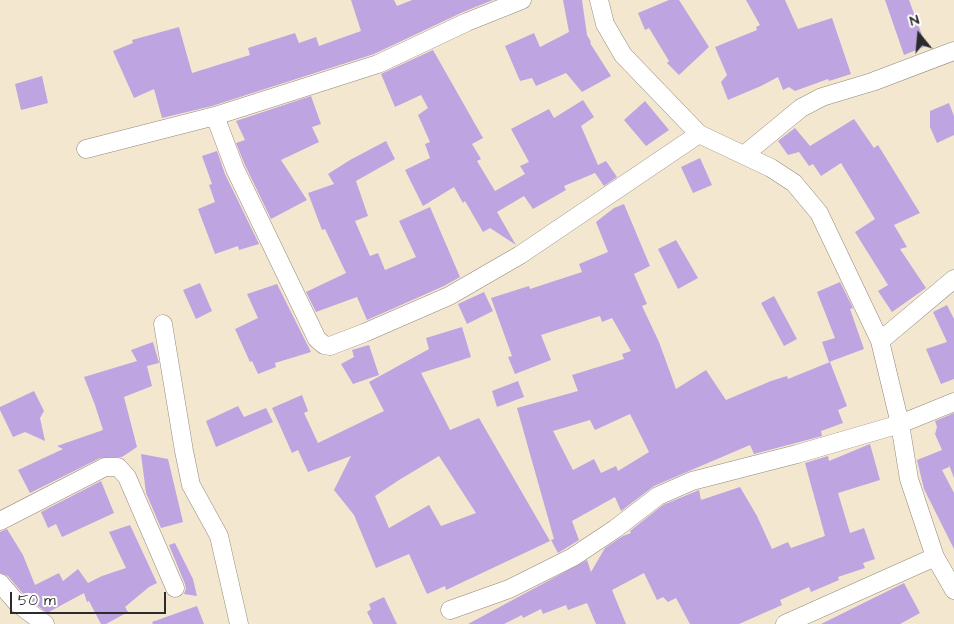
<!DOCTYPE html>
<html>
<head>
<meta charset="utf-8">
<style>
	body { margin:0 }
	#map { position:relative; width:954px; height:624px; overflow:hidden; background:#f4e7cf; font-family:"Architects Daughter",sans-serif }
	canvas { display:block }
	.north { position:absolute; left:894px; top:10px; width:50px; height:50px; -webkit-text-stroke:4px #fff; paint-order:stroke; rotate:343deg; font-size:14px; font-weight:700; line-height:20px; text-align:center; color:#2b2b2b }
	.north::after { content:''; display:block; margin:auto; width:18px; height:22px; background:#2b2b2b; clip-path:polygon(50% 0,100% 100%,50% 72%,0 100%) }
	.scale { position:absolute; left:10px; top:592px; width:156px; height:22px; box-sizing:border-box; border:2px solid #2b2b2b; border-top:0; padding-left:6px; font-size:15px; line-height:18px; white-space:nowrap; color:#2b2b2b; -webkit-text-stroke:4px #fff; paint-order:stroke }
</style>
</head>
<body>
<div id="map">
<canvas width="954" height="624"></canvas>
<div class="north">N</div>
<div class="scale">50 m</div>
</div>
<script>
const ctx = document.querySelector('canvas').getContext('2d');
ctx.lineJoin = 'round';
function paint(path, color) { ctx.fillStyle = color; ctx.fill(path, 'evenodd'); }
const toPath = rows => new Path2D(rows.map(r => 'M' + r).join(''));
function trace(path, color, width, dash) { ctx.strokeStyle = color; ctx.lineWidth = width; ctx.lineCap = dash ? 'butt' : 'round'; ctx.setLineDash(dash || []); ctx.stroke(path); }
paint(toPath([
	[351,0,394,0,397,6,412,0,493,0,463,12,374,54,212,106,162,118,154,89,134,98,113,51,133,43,132,40,179,27,192,73,250,55,248,48,295,33,299,43,316,37,319,46,361,31],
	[563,0,582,0,587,35,591,42,590,43,611,76,582,92,566,73,536,86,532,78,520,81,505,46,534,33,540,47,569,32],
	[669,0,679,0,709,47,679,75,667,63,669,61,649,28,645,30,638,13],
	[746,0,785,0,798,29,832,18,851,74,829,81,828,79,795,91,789,87,783,90,778,77,761,86,728,100,721,82,727,75,715,47,757,30,756,27,760,25],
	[885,0,909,0,926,46,904,55],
	[433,50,483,138,472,144,481,159,477,161,495,191,525,174,520,166,529,162,511,129,549,109,554,118,583,100,594,117,581,126,598,165,606,161,617,177,604,186,595,173,564,186,566,190,533,209,524,196,497,212,516,245,490,228,483,232,465,201,463,203,454,187,423,206,405,170,430,158,425,144,430,142,418,115,428,108,421,95,395,107,381,74],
	[42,76,48,103,21,110,15,84],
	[311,96,321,124,312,127,319,142,281,160,307,200,271,219,245,165,236,143,245,140,236,121],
	[645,101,669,130,646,146,624,120],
	[949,103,954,116,954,135,937,143,930,127,930,111],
	[854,119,874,148,878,145,920,213,894,225,907,247,900,249,926,288,892,312,878,291,888,285,855,232,875,219,841,163,821,176,813,164,809,166,799,152,788,155,778,141,795,128,810,146],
	[386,141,395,159,356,181,368,216,355,221,370,256,378,253,385,270,416,257,399,221,430,207,460,277,444,286,367,320,357,297,316,312,306,292,346,273,325,229,322,230,308,193,334,184,328,174,350,160],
	[217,151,225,174,259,244,239,250,238,246,215,254,198,209,215,202,209,185,212,184,202,156],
	[700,158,712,185,693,193,681,167],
	[624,204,650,266,634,274,647,304,642,306,659,342,676,389,706,370,726,400,771,381,787,376,788,379,830,362,847,406,838,410,843,423,821,431,822,436,754,454,750,445,654,486,621,511,615,497,572,521,579,540,558,553,551,540,554,539,517,408,578,391,572,375,624,359,622,354,631,351,612,318,602,322,600,316,541,335,551,360,515,374,508,357,512,356,491,298,529,286,530,289,582,272,579,264,608,252,596,222,614,208],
	[630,414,649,452,618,471,616,466,601,473,594,459,573,470,553,431,590,420,595,430],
	[676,240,698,278,678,289,658,249],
	[840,282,853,308,850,309,864,349,829,362,822,342,835,338,817,292],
	[200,283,212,311,196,319,183,290],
	[277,284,311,352,275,363,276,367,258,374,252,361,250,362,235,329,258,318,247,294],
	[484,292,493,311,467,324,458,304],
	[774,296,797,339,784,346,761,303],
	[947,305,954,319,954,379,941,384,926,349,947,342,933,312],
	[462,327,471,357,421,373,450,430,479,418,550,541,446,590,445,586,427,594,409,554,376,568,354,515,334,490,351,456,308,472,298,450,292,453,272,408,302,395,308,411,304,413,318,443,384,411,369,382,429,349,426,338],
	[439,456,476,513,441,526,429,505,389,528,375,496,399,480],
	[153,342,159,363,147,366,152,386,124,397,137,447,122,457,100,458,30,493,18,470,63,449,57,446,103,430,95,405,84,377,137,361,131,350],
	[369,345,379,375,353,384,341,364,354,357,352,350],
	[518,381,524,397,497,407,492,391],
	[34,391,44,411,40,418,45,441,25,432,13,437,0,410,0,407],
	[238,406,244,417,266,408,273,422,216,447,206,421],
	[954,413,954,478,949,465,949,467,942,470,954,493,954,549,924,489,917,460,942,450,935,434,937,427,935,421],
	[870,444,880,480,838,493,850,533,864,528,875,559,863,563,865,568,838,577,839,580,811,592,809,587,780,600,782,605,739,624,690,624,676,598,668,602,663,597,657,600,644,573,612,590,626,624,596,624,587,603,568,610,566,605,543,614,541,609,523,618,522,615,504,624,468,624,587,560,591,572,605,548,623,536,631,533,630,531,663,505,699,490,701,500,740,487,757,516,772,549,788,542,791,548,825,536,805,463,828,456,829,461],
	[141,454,168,459,183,522,161,528,146,493],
	[101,481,114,513,62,537,56,524,48,528,41,512],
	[130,525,157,583,149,587,125,607,128,612,106,624,101,624,89,601,87,602,84,593,47,613,24,595,8,576,0,573,0,532,7,529,23,555,35,585,59,573,63,581,78,569,88,583,102,576,126,568,109,532],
	[175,543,193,579,197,596,184,594,186,589,185,584,169,545],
	[904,583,920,613,900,624,821,624],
	[384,597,397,624,373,624,367,612,371,609,369,604],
	[197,606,204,624,153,624,152,622]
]), '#bea4e1');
const minor = toPath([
	[599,0,605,24,623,55,699,134,771,168,794,183,819,213,880,341,900,424,909,479,935,557,954,590],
	[215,116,235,169,317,339,324,345,330,346,364,333,449,296,520,255,699,134],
	[86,149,215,116,378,64,467,22,522,0],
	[744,155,801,108,822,97,872,82,954,51],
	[163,324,184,451,191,485,219,536,239,624],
	[880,341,954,279],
	[0,521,105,467,118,467,127,477,175,588],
	[0,583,17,603,45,624],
	[450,610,509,589,573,557,615,529,658,496,692,481,797,454,900,424,954,402],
	[785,624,935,557]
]);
trace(minor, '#90897d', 19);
trace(minor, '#fff', 18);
</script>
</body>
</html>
